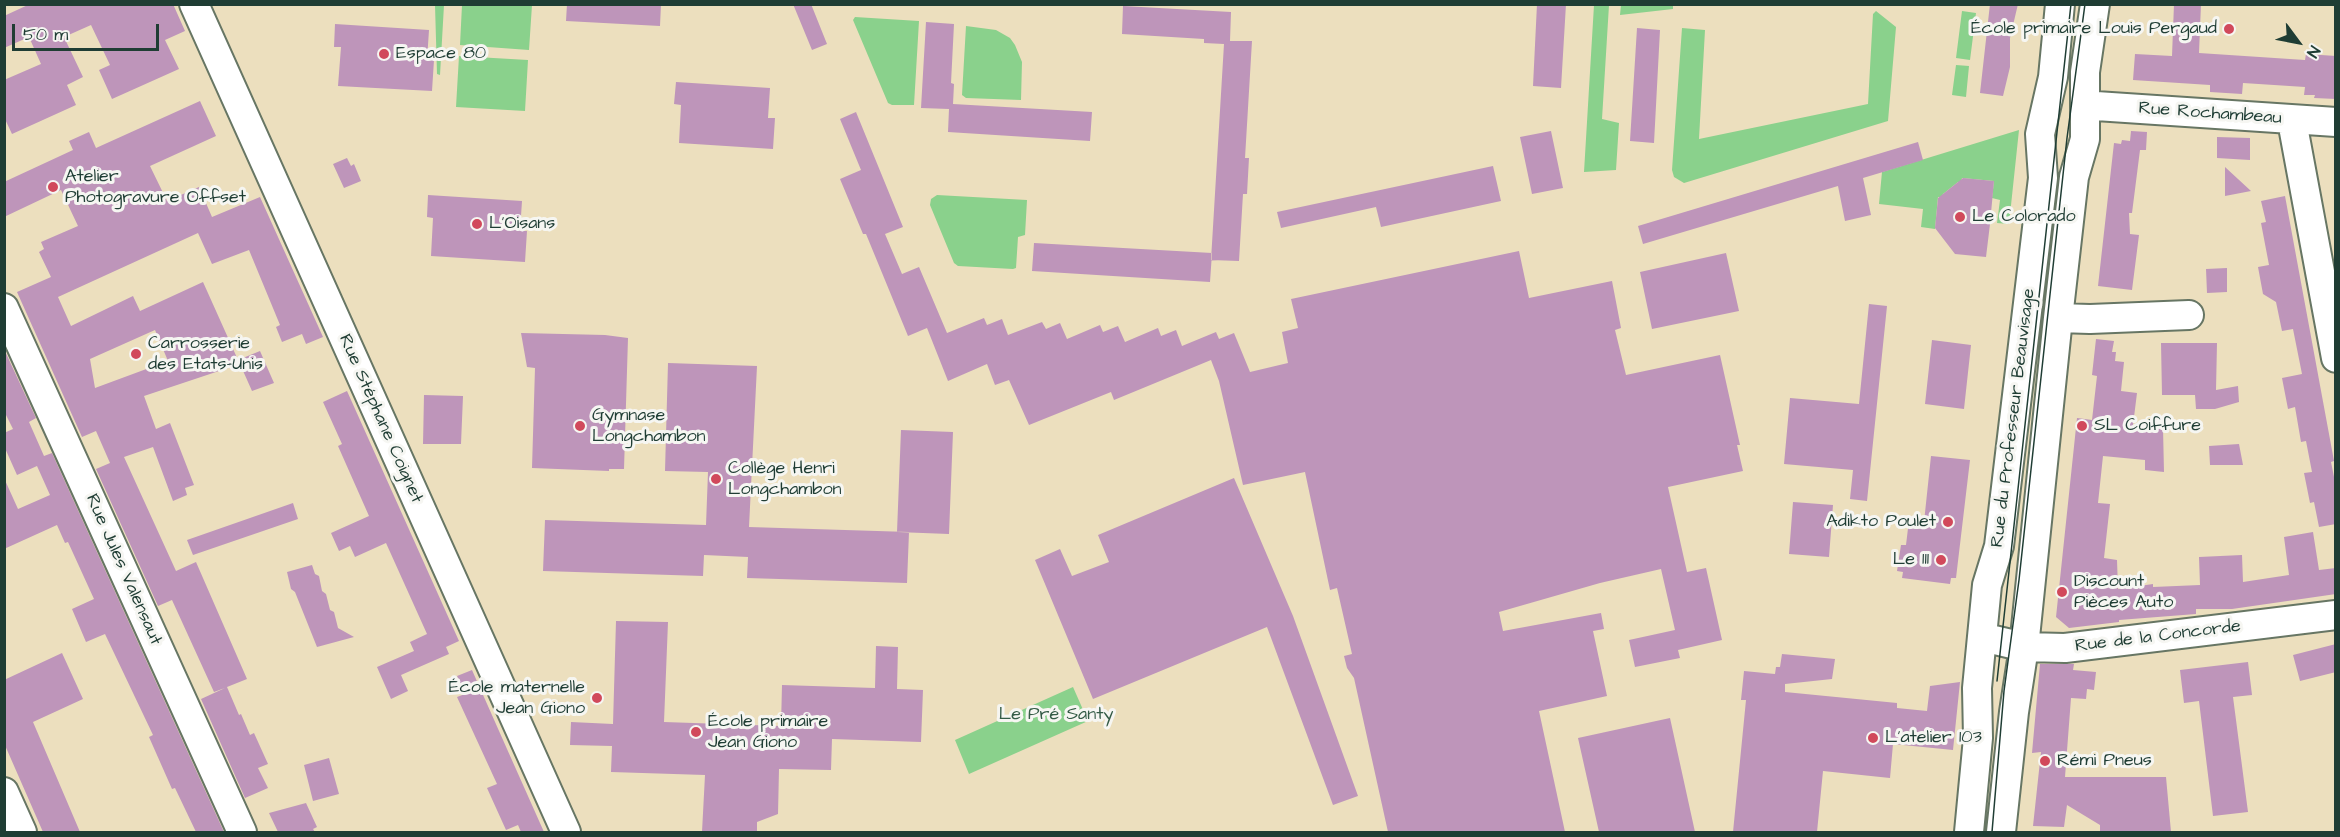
<!DOCTYPE html>
<html>
<head>
<meta charset="utf-8">
<style>
	body { margin:0 }
	#map { position:relative; width:2340px; height:837px; overflow:hidden; background:#ecdfbe; font-family:"Architects Daughter",sans-serif }
	canvas { display:block }
	.frame { position:absolute; inset:0; border:6px solid #1f3d34; pointer-events:none }
	.north { position:absolute; left:2268px; top:12px; width:60px; height:60px; -webkit-text-stroke:4px #f6f6f2; paint-order:stroke; rotate:122deg; font-size:16px; font-weight:700; line-height:24px; text-align:center; color:#1f3d34 }
	.north::after { content:''; display:block; margin:auto; width:21px; height:27px; background:#1f3d34; clip-path:polygon(50% 0,100% 100%,50% 72%,0 100%) }
	.scale { position:absolute; left:12px; top:24px; width:147px; height:27px; box-sizing:border-box; border:3px solid #1f3d34; border-top:0; padding-left:8px; font-size:18px; line-height:21px; white-space:nowrap; color:#1f3d34; -webkit-text-stroke:4px #f6f6f2; paint-order:stroke }
</style>
</head>
<body>
<div id="map">
<canvas width="2340" height="837"></canvas>
<div class="frame"></div>
<div class="north">N</div>
<div class="scale">50 m</div>
</div>
<script>
const ctx = document.querySelector('canvas').getContext('2d');
ctx.lineJoin = 'round';
function paint(path, color) { ctx.fillStyle = color; ctx.fill(path, 'evenodd'); }
const toPath = rows => new Path2D(rows.map(r => 'M' + r).join(''));
function trace(path, color, width, dash) { ctx.strokeStyle = color; ctx.lineWidth = width; ctx.lineCap = dash ? 'butt' : 'round'; ctx.setLineDash(dash || []); ctx.stroke(path); }
function label(font, color, halo, rows, align = 'center') {
  ctx.font = font + ' "Architects Daughter",sans-serif'; ctx.lineWidth = 6; ctx.setLineDash([]); ctx.textBaseline = 'middle'; ctx.strokeStyle = halo; ctx.fillStyle = color; for (const [text, x, y, turn = 0] of rows) {
    ctx.save(); ctx.translate(x, y); ctx.rotate((+turn || 0) * Math.PI / 180); ctx.textAlign = isNaN(turn) ? turn : align; if (halo) ctx.strokeText(text, 0, 0); ctx.fillText(text, 0, 0); ctx.restore();
  }
}
paint(toPath([
	[435,5,444,5,440,75,437,74],
	[462,5,532,5,529,50,460,45],
	[1594,5,1609,5,1602,119,1619,123,1616,170,1584,172],
	[1621,5,1673,5,1673,9,1620,15],
	[1876,11,1896,27,1888,121,1684,183,1674,177,1672,170,1682,28,1705,30,1699,139,1868,104,1873,14],
	[1962,11,1976,13,1970,60,1956,58],
	[855,17,919,21,914,105,892,105,888,103,853,20],
	[966,26,996,30,1010,38,1015,45,1022,62,1021,100,966,98,962,95],
	[459,56,528,60,525,111,456,107],
	[1956,65,1969,66,1966,97,1952,95],
	[2019,130,2009,224,1997,223,2000,200,1992,198,1994,181,1962,178,1961,182,1958,182,1943,194,1942,197,1938,197,1935,229,1921,227,1923,209,1879,204,1882,172],
	[937,195,1027,200,1025,235,1018,237,1016,268,1013,269,958,266,954,263,930,205,931,199],
	[1073,687,1088,721,969,774,955,740]
]), '#8ad18c');
paint(toPath([
	[30,4,173,4,185,31,165,40,179,69,112,99,99,70,110,65,91,25,64,37,83,77,67,85,76,105,12,134,4,117,4,80,41,64,29,37,4,48,4,16],
	[567,4,661,4,660,26,566,21],
	[793,4,811,4,827,44,812,50],
	[1537,4,1566,4,1561,88,1533,86],
	[1990,4,2018,4,2010,38,2010,67,2003,96,1980,93],
	[2174,4,2201,4,2199,53,2305,60,2306,54,2336,56,2336,99,2314,98,2315,95,2304,95,2305,87,2243,83,2242,94,2210,92,2210,85,2133,80,2135,54,2172,56],
	[1123,6,1231,12,1230,41,1252,41,1245,158,1249,158,1247,194,1243,194,1239,261,1211,260,1224,44,1204,43,1204,39,1122,34],
	[926,22,954,24,951,83,954,84,953,104,1092,112,1090,141,948,132,949,109,921,108],
	[335,24,429,30,427,60,434,60,432,91,338,86,341,47,334,47],
	[1637,28,1660,30,1654,143,1630,141],
	[676,82,770,88,768,118,775,118,773,149,679,143,681,105,674,104],
	[200,101,216,136,150,166,167,201,199,187,212,217,260,197,323,337,306,344,302,334,282,342,276,327,280,325,249,250,212,264,198,233,58,297,71,326,133,296,140,311,203,282,238,360,260,351,274,383,252,391,240,364,144,396,156,429,170,423,194,485,185,488,187,495,173,501,153,447,124,457,176,571,196,562,247,679,227,687,239,715,241,714,250,735,254,733,268,764,258,768,268,788,245,798,201,699,225,688,214,692,172,600,158,606,96,469,110,463,96,431,82,437,17,292,51,277,39,252,44,249,41,242,78,226,61,190,4,217,4,182,73,150,69,141,89,132,96,148],
	[155,330,168,361,95,388,90,359],
	[856,112,903,227,885,234,902,274,919,267,947,333,984,318,987,325,1002,319,1008,335,1042,322,1046,329,1060,323,1067,339,1100,325,1103,332,1118,326,1125,342,1158,328,1161,336,1176,330,1182,346,1216,332,1219,339,1234,333,1250,372,1288,363,1282,332,1298,328,1291,299,1519,251,1529,298,1612,281,1621,328,1615,330,1626,375,1720,355,1740,445,1737,445,1743,471,1668,487,1687,572,1706,568,1722,640,1678,650,1680,658,1635,667,1629,640,1675,630,1661,569,1600,583,1499,612,1503,631,1601,613,1604,629,1593,631,1607,696,1539,711,1565,832,1388,832,1354,678,1347,668,1344,656,1352,654,1337,588,1330,590,1305,472,1243,485,1219,381,1211,360,1114,400,1111,392,1029,425,1009,380,995,385,987,364,948,381,927,328,908,336,866,234,863,234,840,179,861,170,840,119],
	[1551,131,1563,188,1532,194,1520,137],
	[2131,131,2147,132,2146,150,2140,150,2132,213,2129,213,2130,234,2139,235,2132,290,2098,286,2114,143,2121,144,2122,140,2130,141],
	[2217,137,2250,138,2250,160,2217,158],
	[1918,142,1923,160,1863,178,1871,215,1845,221,1838,186,1643,244,1638,226],
	[347,158,351,166,354,164,361,181,344,188,333,164],
	[1493,166,1501,201,1381,227,1376,207,1281,228,1277,212],
	[2225,167,2251,191,2225,196],
	[1963,178,1994,181,1991,213,1987,220,1990,224,1986,257,1955,254,1935,228,1938,198],
	[428,195,522,201,520,231,527,231,525,262,431,256,433,218,427,217],
	[2285,196,2334,461,2331,462,2336,487,2336,524,2319,527,2314,502,2310,503,2304,473,2312,472,2306,441,2301,442,2295,407,2288,409,2282,378,2302,374,2293,329,2282,331,2276,302,2263,294,2258,267,2269,265,2261,223,2266,222,2261,201],
	[1034,243,1212,253,1210,282,1032,271],
	[1726,253,1739,311,1652,329,1640,272],
	[2227,268,2227,292,2207,293,2206,269],
	[1869,304,1887,306,1867,501,1850,499,1853,470,1784,464,1790,398,1859,404],
	[521,333,605,335,628,338,624,469,609,469,609,471,532,468,535,368,527,367],
	[2096,339,2114,341,2112,352,2116,352,2115,361,2124,362,2121,391,2137,393,2133,425,2163,428,2164,472,2145,470,2145,460,2103,456,2098,503,2110,504,2104,558,2117,560,2118,589,2153,584,2153,587,2200,585,2199,557,2242,555,2243,582,2289,575,2284,537,2313,532,2319,570,2336,568,2336,594,2232,609,2196,609,2196,614,2119,620,2119,622,2069,628,2056,617,2077,418,2092,420,2097,376,2092,375],
	[1932,340,1971,345,1964,409,1925,404],
	[2161,343,2217,343,2216,390,2238,386,2239,402,2215,409,2196,409,2195,395,2162,395],
	[4,349,36,418,29,422,44,456,52,453,224,832,196,832,175,788,172,789,149,737,153,735,105,634,86,642,72,609,94,599,68,542,65,543,57,525,4,549,4,478,18,509,50,495,37,466,17,475,4,446,4,433,13,429,4,411],
	[668,363,757,366,749,527,909,532,907,583,747,578,748,557,704,555,703,576,543,571,545,520,706,525,708,472,665,471],
	[347,391,459,641,446,647,449,654,401,675,408,691,391,699,377,667,414,651,410,642,427,634,386,543,355,557,350,546,339,551,331,533,369,516,338,446,342,444,323,402],
	[424,395,463,396,461,444,423,444],
	[901,430,953,432,949,534,897,532],
	[2239,444,2243,465,2210,465,2209,446],
	[1931,456,1970,460,1956,578,1951,578,1950,584,1902,578,1903,572,1897,571,1901,545,1906,545,1909,520,1924,522],
	[1234,478,1293,616,1358,796,1333,805,1267,627,1093,699,1035,560,1060,549,1072,576,1109,562,1098,535],
	[1793,502,1833,505,1829,557,1789,554],
	[293,503,298,519,193,555,187,540],
	[312,565,315,574,319,576,322,591,326,594,330,610,334,612,338,628,354,637,317,647,295,592,291,589,287,572],
	[616,621,668,622,664,722,781,726,782,685,875,688,876,646,898,647,897,689,923,690,921,742,832,739,831,770,779,769,778,814,757,822,757,832,702,832,705,775,611,772,612,746,570,745,571,722,613,724],
	[2336,644,2336,672,2300,681,2293,655],
	[62,653,83,699,33,722,80,832,43,832,4,743,4,680],
	[1782,654,1835,659,1832,679,1785,684,1785,692,1897,703,1897,708,1927,711,1930,686,1960,682,1953,750,1893,744,1890,778,1823,771,1817,832,1733,832,1746,700,1741,700,1744,671,1775,674,1776,667,1780,667],
	[2248,662,2252,695,2233,697,2248,812,2213,816,2199,701,2184,703,2180,670],
	[2040,664,2074,664,2073,670,2096,672,2094,690,2087,689,2086,699,2071,698,2065,777,2166,777,2171,832,2100,832,2100,825,2067,805,2064,827,2033,826,2041,752,2032,753],
	[472,670,507,749,544,832,521,832,518,825,506,830,487,788,497,784,457,697,465,694,457,676],
	[1670,718,1695,832,1599,832,1578,738],
	[329,758,339,794,313,801,304,765],
	[306,803,317,827,313,829,315,832,278,832,269,813]
]), '#be95ba');
const minor = toPath([
	[194,4,566,832],
	[2085,108,2096,106,2336,122],
	[2292,121,2336,358],
	[4,308,242,832],
	[2058,318,2090,319,2189,315],
	[1982,637,2024,647,2065,648,2336,615],
	[4,792,22,832],
	[1969,832,1978,738,1977,688,1987,585,1999,546,2043,178,2040,134,2053,77,2060,4],
	[2001,832,2014,712,2024,647,2058,318,2074,177,2085,139,2085,72,2095,4]
]);
trace(minor, '#677664', 32);
trace(minor, '#fff', 28);
trace(toPath([
	[1997,681,2071,4],
	[1992,832,2004,691,2019,580,2067,138,2085,4]
]), '#1f3d34', 1.5);
for (const [x, y, r, color] of [
	[2229,29,6,"#d1495b"],
	[384,54,6,"#d1495b"],
	[53,187,6,"#d1495b"],
	[1960,217,6,"#d1495b"],
	[477,224,6,"#d1495b"],
	[136,354,6,"#d1495b"],
	[580,426,6,"#d1495b"],
	[2082,426,6,"#d1495b"],
	[716,479,6,"#d1495b"],
	[1948,522,6,"#d1495b"],
	[1941,560,6,"#d1495b"],
	[2062,592,6,"#d1495b"],
	[597,698,6,"#d1495b"],
	[696,732,6,"#d1495b"],
	[1873,738,6,"#d1495b"],
	[2045,761,6,"#d1495b"]
]) { const dot = new Path2D(); dot.arc(x, y, r, 0, 2 * Math.PI); ctx.fillStyle = color; ctx.fill(dot); trace(dot, '#f6f6f2', 2); }
label('18px', '#1f3d34', '#f6f6f2', [
	["École primaire Louis Pergaud",2217,29,"right"],
	["Espace 80",396,54],
	["Atelier",65,177],
	["Photogravure Offset",65,198],
	["Le Colorado",1972,217],
	["L'Oisans",489,224],
	["Carrosserie",148,344],
	["des Etats-Unis",148,365],
	["Gymnase",592,416],
	["Longchambon",592,437],
	["SL Coiffure",2094,426],
	["Collège Henri",728,469],
	["Longchambon",728,490],
	["Adikto Poulet",1936,522,"right"],
	["Le 111",1929,560,"right"],
	["Discount",2074,582],
	["Pièces Auto",2074,603],
	["École maternelle",585,688,"right"],
	["Jean Giono",585,709,"right"],
	["École primaire",708,722],
	["Jean Giono",708,743],
	["L'atelier 103",1885,738],
	["Rémi Pneus",2057,761]
], 'left');
label('18px', '#1f3d34', '#f6f6f2', [
	["Rue Rochambeau",2210,114,4],
	["Rue du Professeur Beauvisage",2014,418,-83],
	["Rue Stéphane Coignet",380,419,66],
	["Rue Jules Valensaut",123,570,66],
	["Rue de la Concorde",2158,637,-7]
]);
label('18px', '#345b46', '#f6f6f2', [
	["Le Pré Santy",1056,715]
]);
</script>
</body>
</html>
